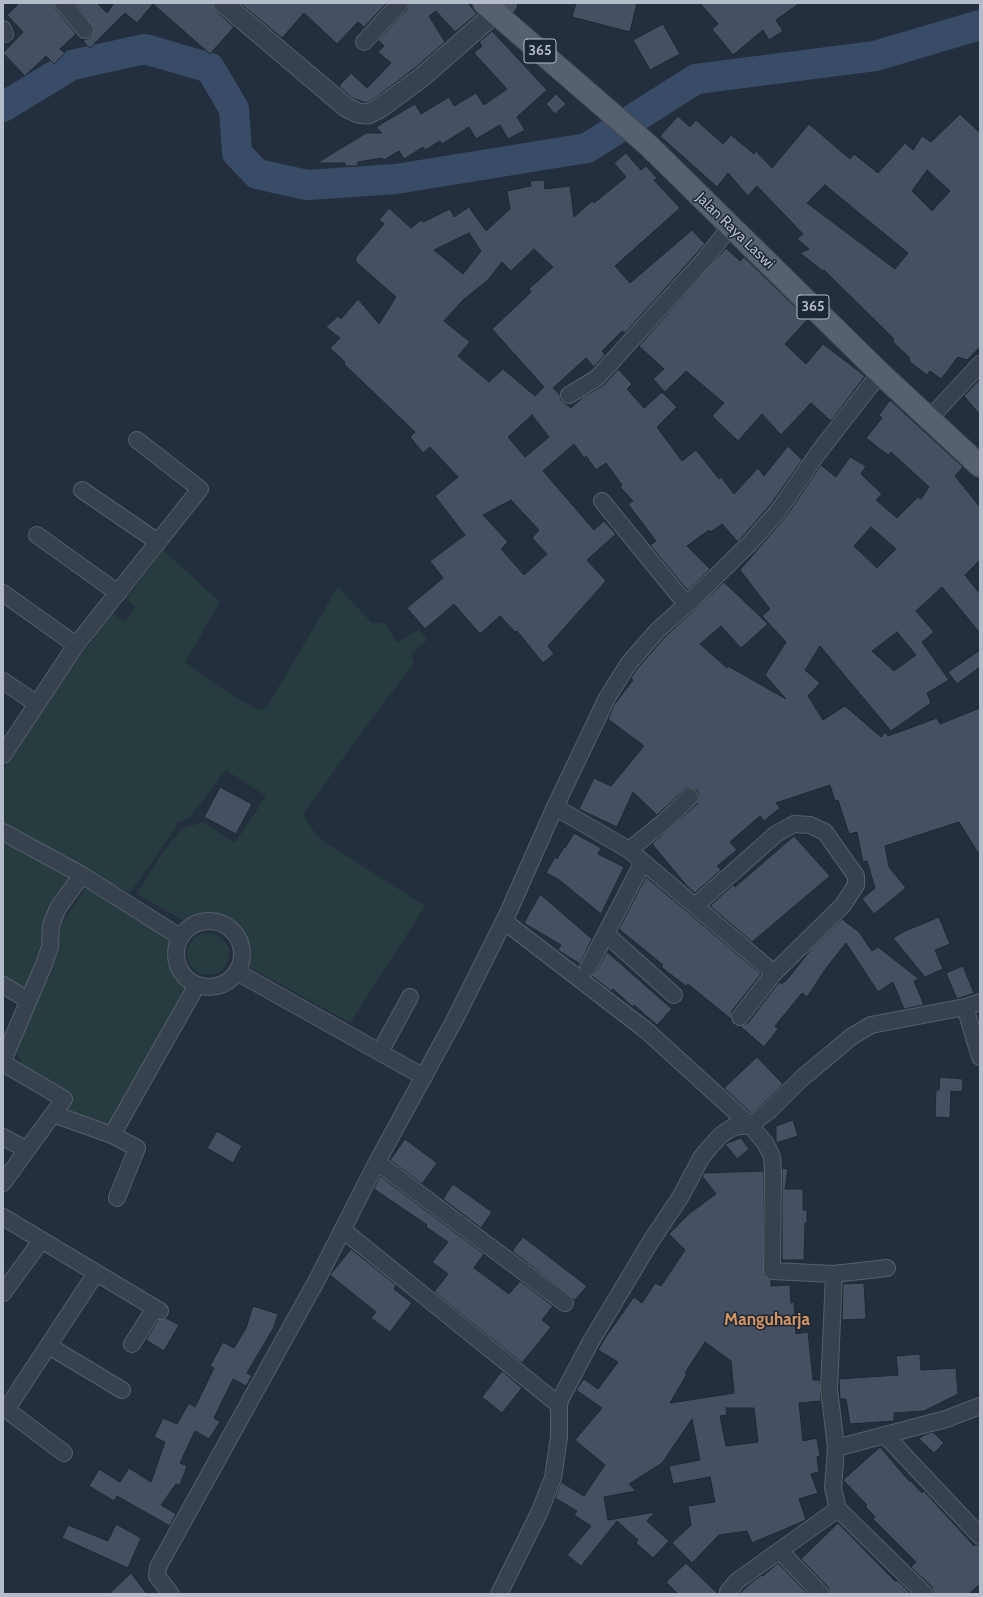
<!DOCTYPE html>
<html>
<head>
<meta charset="utf-8">
<style>
	body { margin:0 }
	#map { position:relative; width:983px; height:1597px; overflow:hidden; background:#242f3e; font-family:Cabin,sans-serif }
	canvas { display:block }
	.frame { position:absolute; inset:0; border:4px solid #b4bcc9; pointer-events:none }
</style>
</head>
<body>
<div id="map">
<canvas width="983" height="1597"></canvas>
<div class="frame"></div>
</div>
<script>
const ctx = document.querySelector('canvas').getContext('2d');
ctx.lineJoin = 'round';
function paint(path, color) { ctx.fillStyle = color; ctx.fill(path, 'evenodd'); }
const toPath = rows => new Path2D(rows.map(r => 'M' + r).join(''));
function trace(path, color, width, dash) { ctx.strokeStyle = color; ctx.lineWidth = width; ctx.lineCap = dash ? 'butt' : 'round'; ctx.setLineDash(dash || []); ctx.stroke(path); }
function label(font, color, halo, rows, align = 'center') {
  ctx.font = font + ' Cabin,sans-serif'; ctx.lineWidth = 3; ctx.setLineDash([]); ctx.textBaseline = 'middle'; ctx.strokeStyle = halo; ctx.fillStyle = color; for (const [text, x, y, turn = 0] of rows) {
    ctx.save(); ctx.translate(x, y); ctx.rotate((+turn || 0) * Math.PI / 180); ctx.textAlign = isNaN(turn) ? turn : align; if (halo) ctx.strokeText(text, 0, 0); ctx.fillText(text, 0, 0); ctx.restore();
  }
}
paint(toPath([
	[163,550,220,602,185,662,232,695,258,710,266,708,338,587,372,623,385,623,397,643,419,629,427,640,411,654,414,664,380,707,303,814,316,835,328,844,425,906,350,1023,246,965,243,962,246,946,243,934,229,919,208,916,198,916,188,923,137,894,164,850,182,829,203,822,235,843,266,796,226,770,189,818,177,822,175,829,130,893,3,826,3,771,27,732,86,648,113,613,125,623,136,607,126,598],
	[3,837,69,874,68,882,47,940,28,985,24,988,3,977],
	[86,887,169,939,166,953,168,960,176,978,187,990,121,1111,109,1124,98,1127,68,1112,64,1093,62,1090,22,1064,16,1051,41,986,53,965,61,925],
	'187 954a21 21 0 1 1 42 0a21 21 0 1 1-42 0Z'
]), '#263c3f');
trace(toPath([
	[3,107,72,65,145,49,210,68,234,109,237,153,257,174,307,185,396,179,587,148,696,79,875,56,980,25]
]), '#394c67', 30);
const building = toPath([
	[19,3,54,3,56,9,76,34,60,49,65,53,54,64,46,56,25,76,3,53,23,32,7,15,19,3],
	[75,3,97,3,107,13,114,3,212,3,216,11,234,27,210,54,153,4,137,23,125,13,90,48,83,41,91,37,94,28,75,3],
	[240,3,387,3,364,27,358,22,337,44,304,13,282,38,240,3],
	[409,3,468,3,477,14,455,32,436,11,429,16,445,42,415,68,374,99,366,103,352,98,339,86,351,73,367,88,391,63,378,52,384,46,378,40,407,9,409,3],
	[576,3,637,3,630,32,572,17,576,3],
	[700,3,800,3,776,20,783,31,769,40,763,30,733,55,712,29,718,24,700,3],
	[663,24,680,54,650,70,633,40,663,24],
	[492,31,547,90,517,117,525,130,508,139,500,125,476,139,469,127,442,144,440,141,425,150,423,147,404,159,399,151,384,160,382,158,358,162,357,166,345,166,345,163,317,163,366,133,382,133,376,127,415,104,421,114,449,97,454,106,476,93,484,105,507,89,474,53,482,46,479,42,492,31],
	[556,94,566,104,555,114,546,104,556,94],
	[960,114,980,133,980,347,967,360,958,357,941,379,930,371,927,375,910,362,909,357,893,342,894,339,824,270,823,271,800,253,809,249,797,239,803,234,757,186,748,196,728,173,717,187,660,136,678,116,690,127,696,120,723,144,731,135,754,154,756,151,772,168,809,124,850,159,854,154,878,173,905,143,913,150,922,136,931,142,960,114],
	[927,170,950,191,932,211,912,191,927,170],
	[825,185,908,253,895,269,807,203,825,185],
	[626,153,641,170,646,166,657,178,654,180,680,208,615,266,630,283,692,230,705,244,625,333,622,331,602,351,605,355,594,367,586,358,553,388,560,395,561,400,571,408,583,397,604,385,618,369,632,384,627,389,644,408,662,392,677,407,657,427,682,461,696,450,719,479,721,477,734,494,758,468,764,476,788,446,802,460,771,504,738,542,722,524,711,532,709,530,687,546,710,569,688,591,650,545,656,541,628,504,633,501,620,487,622,485,606,463,596,470,586,456,584,458,574,444,543,471,594,530,604,521,616,534,587,560,606,581,548,646,554,654,543,663,517,631,515,632,500,616,480,634,454,604,425,629,407,608,443,578,430,561,465,535,435,496,458,477,430,447,423,453,410,437,415,432,344,364,345,362,330,348,340,338,326,327,338,316,341,319,358,299,379,324,396,297,356,262,356,257,384,224,379,220,389,208,411,228,421,220,423,222,450,209,454,217,469,207,486,231,510,209,507,191,531,186,530,181,544,180,545,189,570,186,574,217,592,201,594,203,626,177,614,163,626,153],
	[469,233,481,251,463,274,434,250,469,233],
	[534,249,553,267,529,289,531,292,528,295,492,329,544,387,535,396,503,369,489,382,458,356,470,342,444,321,463,300,488,280,502,262,511,271,534,249],
	[532,415,549,437,525,457,508,437,532,415],
	[511,500,539,530,532,538,547,554,524,575,501,549,508,542,483,515,511,500],
	[726,248,740,261,744,257,808,319,785,344,806,364,823,344,865,376,831,421,811,403,781,435,762,414,738,441,712,416,724,403,686,371,665,392,653,379,664,369,639,346,726,248],
	[980,379,980,415,964,396,980,379],
	[890,400,963,467,955,476,980,507,980,560,965,575,980,594,980,633,942,587,916,611,934,632,922,642,949,680,927,693,931,703,891,731,820,646,805,670,820,683,808,696,823,720,845,706,881,737,885,732,888,736,937,718,940,724,980,708,980,856,959,822,885,846,889,867,906,888,874,914,862,899,875,888,867,861,863,862,857,832,849,834,838,800,835,801,830,785,776,803,780,808,764,821,760,816,730,842,737,850,717,866,721,870,695,893,687,886,652,844,697,804,699,795,697,790,688,788,684,790,657,815,633,792,617,827,579,809,594,778,611,786,644,746,608,719,614,705,633,680,631,678,636,670,664,638,724,582,768,624,741,648,721,626,700,644,727,668,728,666,786,699,765,675,786,642,762,616,770,609,740,570,787,515,821,465,836,477,850,457,866,466,861,474,882,494,876,500,897,518,918,497,921,499,929,487,891,452,888,455,866,438,882,418,879,415,890,400],
	[871,527,896,549,877,568,854,546,871,527],
	[897,632,916,655,894,671,872,651,897,632],
	[980,650,980,667,957,684,948,672,980,650],
	[220,787,252,804,236,834,204,817,220,787],
	[574,833,601,848,598,854,624,867,601,914,558,879,546,873,555,857,557,859,564,847,565,848,574,833],
	[794,836,830,876,752,942,710,906,733,885,735,887,794,836],
	[646,877,761,974,732,1011,731,1019,688,984,686,986,661,967,663,965,619,929,646,877],
	[540,894,592,939,580,964,558,950,561,945,524,923,540,894],
	[939,917,950,944,935,950,943,969,925,977,893,938,905,931,939,917],
	[842,919,859,932,872,951,878,947,919,979,914,981,924,1005,904,1009,893,982,878,992,846,943,827,967,807,997,802,993,775,1026,778,1029,764,1047,740,1026,748,1023,779,982,782,984,784,981,785,982,812,948,842,919],
	[607,952,672,1009,657,1025,634,1005,633,1007,613,989,611,991,592,976,596,972,607,952],
	[963,966,974,993,957,999,946,973,963,966],
	[757,1057,783,1084,764,1103,751,1113,724,1088,757,1057],
	[940,1077,963,1079,962,1092,951,1091,950,1118,935,1117,936,1090,939,1090,940,1077],
	[793,1120,798,1136,776,1143,776,1126,793,1120],
	[217,1131,242,1146,233,1163,207,1148,217,1131],
	[741,1138,749,1149,737,1159,725,1144,741,1138],
	[405,1139,437,1163,422,1184,390,1160,405,1139],
	[782,1168,788,1169,785,1189,803,1189,803,1210,807,1210,807,1224,805,1223,804,1260,782,1260,782,1168],
	[764,1171,764,1275,771,1280,771,1286,790,1285,791,1303,794,1302,796,1334,808,1332,813,1380,820,1380,821,1401,799,1403,803,1441,817,1438,820,1456,817,1457,819,1472,811,1474,818,1493,799,1499,806,1520,752,1543,747,1531,719,1535,692,1563,672,1543,691,1525,688,1506,715,1502,710,1477,673,1484,669,1466,700,1460,692,1419,662,1463,629,1484,636,1491,604,1497,608,1520,655,1512,647,1521,669,1541,653,1558,636,1543,638,1540,617,1521,581,1566,567,1555,591,1526,574,1515,577,1511,555,1498,561,1482,584,1496,605,1465,575,1440,602,1408,576,1390,584,1379,598,1389,618,1362,598,1350,607,1335,634,1297,642,1303,655,1283,661,1286,685,1250,669,1234,690,1213,716,1194,702,1176,704,1173,764,1171],
	[705,1342,731,1361,734,1393,670,1403,687,1374,685,1373,705,1342],
	[726,1408,754,1408,758,1442,726,1446,720,1416,727,1415,726,1408],
	[380,1176,484,1254,474,1268,509,1294,520,1281,553,1306,542,1320,551,1327,522,1363,434,1292,448,1274,432,1262,448,1242,426,1227,427,1225,374,1189,380,1176],
	[453,1184,492,1212,481,1228,443,1199,453,1184],
	[523,1237,587,1286,575,1300,512,1251,523,1237],
	[351,1249,396,1285,394,1289,412,1303,390,1332,371,1318,376,1312,330,1275,351,1249],
	[864,1283,866,1319,842,1320,843,1284,864,1283],
	[253,1306,278,1314,274,1327,247,1373,252,1376,246,1386,233,1379,214,1418,220,1422,209,1439,195,1431,180,1463,187,1466,180,1485,176,1484,161,1505,176,1514,170,1526,117,1496,114,1501,89,1486,99,1469,120,1482,129,1468,151,1482,165,1442,154,1437,163,1418,177,1424,189,1403,195,1407,214,1368,210,1366,223,1342,234,1348,246,1328,253,1306],
	[166,1318,179,1325,164,1351,146,1340,158,1320,166,1318],
	[920,1354,921,1370,956,1368,958,1394,924,1411,894,1413,894,1421,850,1424,846,1399,840,1399,839,1379,898,1375,896,1356,920,1354],
	[502,1371,522,1388,502,1413,482,1397,502,1371],
	[933,1432,944,1443,934,1453,919,1439,924,1435,933,1432],
	[880,1447,910,1482,911,1481,922,1493,924,1491,974,1546,975,1544,980,1545,980,1584,969,1594,934,1594,932,1587,911,1567,916,1562,873,1519,875,1517,865,1506,867,1505,843,1480,880,1447],
	[838,1523,895,1581,897,1580,911,1594,830,1594,828,1587,801,1559,838,1523],
	[116,1524,141,1538,128,1568,62,1538,68,1525,108,1541,116,1524],
	[686,1563,718,1594,678,1594,666,1582,686,1563],
	[778,1563,808,1594,739,1594,752,1582,762,1575,763,1576,778,1563],
	[131,1573,147,1594,109,1594,131,1573]
]);
paint(building, '#455162');
trace(building, '#1f2835', 1);
const minor = toPath([
	[63,3,85,30],
	[3,29,5,34],
	[364,42,400,3],
	[569,395,597,378,704,260,731,226],
	[930,418,980,364],
	[82,490,158,542],
	[602,501,686,604],
	[37,535,118,593],
	[3,593,76,645],
	[3,681,37,704],
	[3,755,76,645,200,489,137,440],
	[555,807,629,850,774,973,843,905,856,885,856,876,825,832,810,825,794,824,776,834,695,906],
	[3,832,82,875,180,937],
	[629,850,665,821,690,797],
	[504,921,647,1031,750,1125,766,1144,772,1157,773,1171,772,1271,834,1274],
	'176 954a33 33 0 1 1 66 0a33 33 0 1 1-66 0Z',
	[606,934,674,995],
	[588,968,643,862],
	[237,972,424,1077],
	[3,985,28,1000],
	[980,1002,965,1007,980,1057],
	[740,1017,774,973],
	[380,1052,410,997],
	[3,1061,44,964,50,947,51,925,58,908,82,875],
	[3,1063,64,1099,53,1114],
	[112,1135,137,1148,117,1198],
	[3,1137,27,1150],
	[377,1162,565,1303],
	[3,1183,53,1114,112,1135,197,985],
	[3,1217,160,1311],
	[343,1230,559,1405],
	[887,1268,834,1274,829,1389,836,1448,833,1488,838,1509,925,1594],
	[3,1293,41,1241],
	[132,1344,155,1308],
	[49,1346,122,1390],
	[3,1407,64,1453],
	[6,1410,96,1273],
	[885,1435,980,1536],
	[836,1448,946,1419,980,1406],
	[780,1551,821,1594],
	[171,1594,157,1576,158,1567,318,1278,377,1162,454,1021,508,913,555,807,607,698,629,663,657,631,696,596,750,543,779,510,818,453,880,373],
	[499,1594,539,1513,553,1478,559,1437,559,1405,561,1398,590,1343,651,1241,681,1196,701,1158,710,1147,721,1135,733,1127,750,1125,770,1110,801,1079,851,1037,871,1025,965,1007],
	[730,1594,728,1592,737,1581,838,1509]
]);
const tertiary = toPath([
	[223,3,346,107,358,113,368,114,380,108,422,77,495,13]
]);
const secondary = toPath([
	[495,13,505,3]
]);
const primary = toPath([
	[484,3,648,145,880,373,980,466]
]);
trace(minor, '#565f6c', 18);
trace(tertiary, '#565f6c', 21);
trace(secondary, '#565f6c', 24);
trace(primary, '#414a57', 24);
trace(minor, '#38414e', 16);
trace(tertiary, '#38414e', 19);
trace(secondary, '#465061', 22);
trace(primary, '#56606e', 22);
for (const [x, y, w] of [
	[540,51,32],
	[813,307,32]
]) { const box = new Path2D(); box.roundRect(x - w / 2, y - 12, w, 24, 3); ctx.fillStyle = '#1d2633'; ctx.fill(box); trace(box, '#b4bcc9', 1); }
label('bold 14px', '#b4bcc9', null, [
	["365",540,51],
	["365",813,307]
]);
label('15px', '#b4bcc9', '#1d2633', [
	["Jalan Raya Laswi",735,231,44]
]);
label('bold 17px', '#d59563', '#1d2633', [
	["Manguharja",767,1320]
]);
</script>
</body>
</html>
